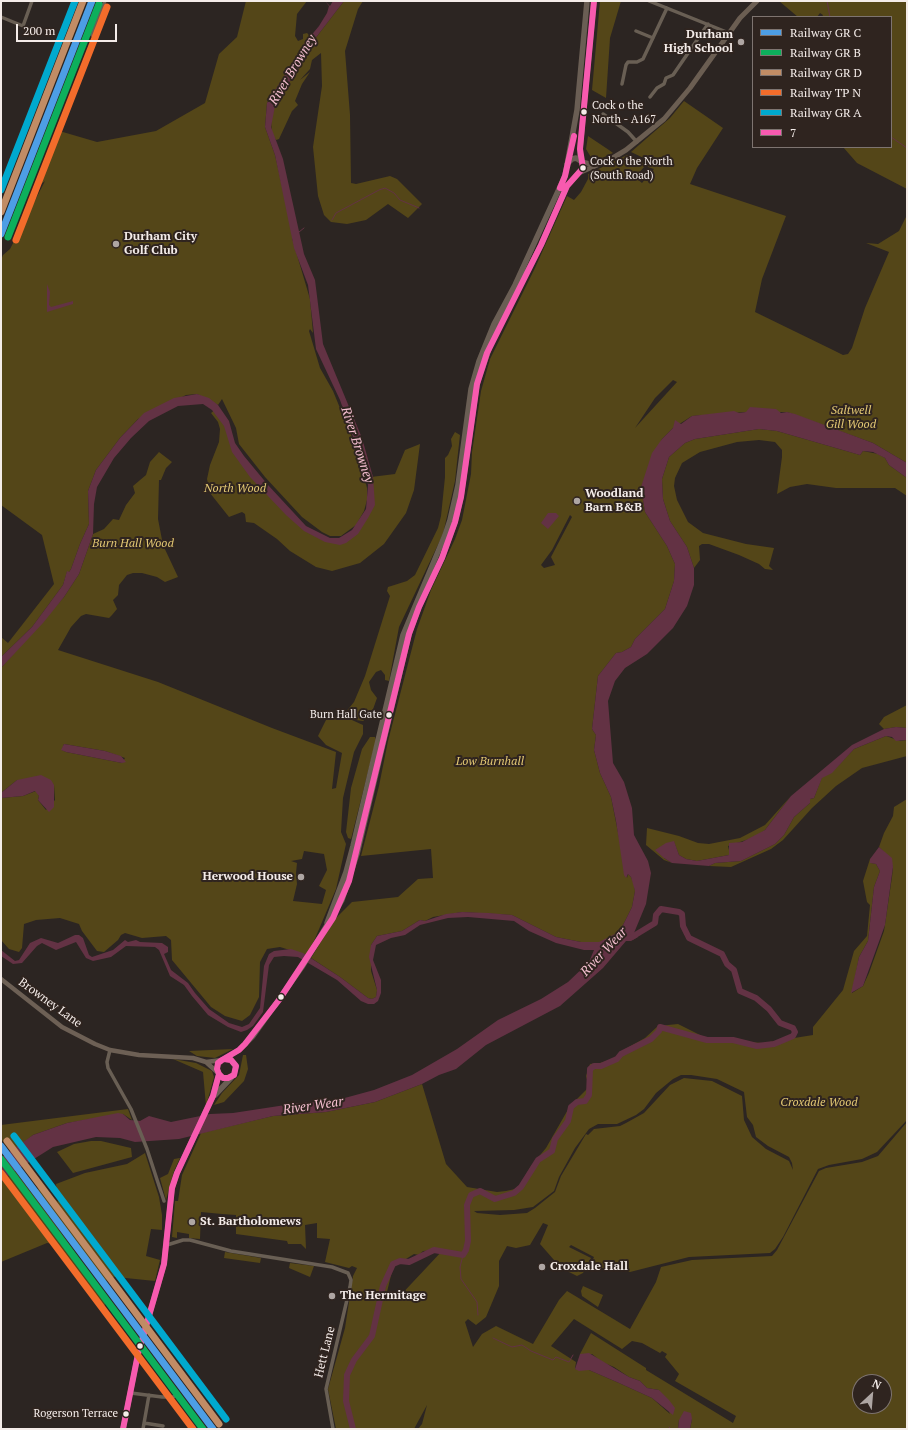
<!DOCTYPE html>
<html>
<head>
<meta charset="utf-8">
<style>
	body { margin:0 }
	#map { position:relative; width:908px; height:1430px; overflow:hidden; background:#2c2522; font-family:"PT Serif",serif }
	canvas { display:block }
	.frame { position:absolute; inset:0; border:2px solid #f4ece9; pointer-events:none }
	.legend { position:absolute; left:752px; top:16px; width:140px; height:132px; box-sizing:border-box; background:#2f241f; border:1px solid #7e7470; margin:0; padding:5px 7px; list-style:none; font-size:12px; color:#f4ece9 }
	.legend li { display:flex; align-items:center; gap:8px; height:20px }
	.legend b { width:20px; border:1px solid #7e7470 }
	.north { position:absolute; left:852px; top:1374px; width:40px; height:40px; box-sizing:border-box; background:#2f241f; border:1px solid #7e7470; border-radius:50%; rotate:26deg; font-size:11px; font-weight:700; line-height:16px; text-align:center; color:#f4ece9 }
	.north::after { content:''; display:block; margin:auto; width:14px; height:18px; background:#aea6a3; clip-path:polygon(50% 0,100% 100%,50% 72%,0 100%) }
	.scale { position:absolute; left:16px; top:24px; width:101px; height:18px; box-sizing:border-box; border:2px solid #f4ece9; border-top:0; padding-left:5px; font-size:12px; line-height:14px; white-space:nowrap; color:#f4ece9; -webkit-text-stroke:3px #2f241f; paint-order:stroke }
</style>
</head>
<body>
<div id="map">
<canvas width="908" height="1430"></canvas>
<div class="frame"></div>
<ul class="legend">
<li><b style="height:5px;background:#4d9ee5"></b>Railway GR C</li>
<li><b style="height:5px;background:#0daf5c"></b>Railway GR B</li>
<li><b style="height:5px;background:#c18c65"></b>Railway GR D</li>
<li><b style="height:5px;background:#f36c2b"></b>Railway TP N</li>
<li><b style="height:5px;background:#00a9ce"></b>Railway GR A</li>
<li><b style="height:5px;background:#f75aaf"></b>7</li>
</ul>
<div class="north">N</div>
<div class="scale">200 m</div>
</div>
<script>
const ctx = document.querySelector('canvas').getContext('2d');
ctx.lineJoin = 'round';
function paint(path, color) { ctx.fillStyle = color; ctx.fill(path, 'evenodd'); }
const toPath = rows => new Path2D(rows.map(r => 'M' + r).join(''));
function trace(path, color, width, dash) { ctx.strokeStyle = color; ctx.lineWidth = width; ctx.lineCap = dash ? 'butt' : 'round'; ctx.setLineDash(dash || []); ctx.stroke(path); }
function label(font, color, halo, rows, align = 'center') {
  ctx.font = font + ' "PT Serif",serif'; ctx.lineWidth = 4; ctx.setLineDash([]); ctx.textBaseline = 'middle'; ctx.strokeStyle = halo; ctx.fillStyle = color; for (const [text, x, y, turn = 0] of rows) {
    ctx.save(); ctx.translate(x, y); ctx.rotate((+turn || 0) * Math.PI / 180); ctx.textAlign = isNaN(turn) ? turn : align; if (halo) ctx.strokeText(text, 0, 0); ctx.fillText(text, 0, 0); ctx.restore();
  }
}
paint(toPath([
	[246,1,307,1,297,14,295,36,298,41,303,39,303,34,307,33,310,36,296,58,293,68,287,73,267,103,265,127,275,155,292,230,292,238,310,299,313,333,310,329,309,331,320,368,333,391,356,447,362,468,367,488,367,500,364,511,356,525,341,536,330,536,322,532,302,517,265,477,239,444,236,428,222,399,218,405,197,394,186,395,138,419,120,438,96,470,88,491,89,524,80,544,71,569,69,572,67,572,63,585,32,627,1,657,1,637,8,643,54,584,42,535,1,505,1,260,3,255,10,249,45,181,32,191,56,130,97,142,156,131,205,103,219,54,237,37],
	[344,1,363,1,358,9,345,51,350,115,351,183,356,184,390,176,397,179,422,204,408,218,388,204,366,220,347,224,331,222,324,215,318,196,313,147,322,86,321,53,312,60,310,69,300,80,310,72,302,84,295,101,298,105,292,111,279,139,276,140,272,134,271,121,276,101,298,70,311,44],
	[600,1,621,1,610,38,606,98,592,90],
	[779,1,907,1,907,189,857,163,843,147,891,147,891,17,822,17,823,15,820,13,817,17,798,17],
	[684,101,723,128,697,168,690,184,786,216,762,279,755,312,833,350,843,355,848,354,852,348,865,308,889,252,866,243,878,244,899,231,907,215,907,463,873,443,787,412,746,412,692,416,673,428,662,439,641,487,645,512,667,546,675,564,674,581,665,609,635,639,631,647,622,652,616,653,598,676,592,729,596,735,594,750,600,773,611,797,627,878,628,874,631,877,634,884,635,891,632,907,623,925,615,934,606,940,600,942,581,942,556,937,512,915,462,912,433,917,425,921,420,920,402,931,377,936,371,945,371,971,377,990,376,997,372,999,368,998,340,977,311,958,335,919,352,902,398,897,418,879,433,878,431,849,361,856,379,786,388,741,417,629,431,590,455,539,462,520,471,474,472,452,481,391,490,359,535,268,567,196,574,200,581,192,588,179,588,174,627,155,645,164,645,166,635,177,642,183,654,169,648,167,650,161,631,152,670,118],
	[673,380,677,382,635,428,655,398],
	[570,515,572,517,551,557,555,565,544,568,541,565,552,550],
	[588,136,609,150,613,153,600,159,592,159,586,149],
	[216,409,223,416,230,442,296,522,328,540,348,537,370,509,371,477,395,474,405,450,420,444,414,490,406,513,384,544,360,563,332,571,316,567,290,551,277,539,254,523,246,522,245,514,242,512,229,517,210,493,207,479,210,465,219,442,220,429,218,422,211,413],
	[759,429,777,431,860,455,863,451,878,454,885,458,889,465,907,478,907,496,895,488,836,488,807,484,790,487,777,494,782,457,782,450,775,442,759,440,737,442,700,452,682,463,675,478,674,486,677,500,688,522,703,533,746,544,774,548,769,566,773,570,765,569,759,564,739,555,709,544,702,544,699,546,700,560,694,568,687,547,670,521,663,499,662,479,669,457,685,443,695,439],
	[455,432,460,435,458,453,455,481,443,534,399,627,389,681,385,680,385,675,381,670,376,672,369,682,371,690,377,698,371,715,363,721,356,720,345,713,354,702,365,676,390,596,387,591,388,587,407,581,415,575,438,528,441,516,445,477,445,458,448,455,452,446,451,439],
	[159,452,172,462,166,468,161,480,159,480,158,519,163,545,178,577,165,582,157,577,142,573,133,573,127,575,119,585,118,595,113,600,117,609,112,615,109,618,86,614,81,616,71,627,58,650,158,682,272,728,336,752,332,789,336,788,342,753,326,745,318,736,328,716,343,716,363,725,363,734,354,752,343,798,341,832,346,844,336,889,314,941,306,955,280,947,267,949,260,962,259,997,250,1015,242,1021,225,1016,211,1007,172,960,171,940,166,936,142,938,125,933,121,935,118,940,104,952,97,951,82,931,79,924,60,918,36,920,24,924,22,948,19,952,9,949,1,940,1,798,23,796,36,791,39,796,38,800,46,810,55,800,54,785,17,780,1,793,1,668,64,597,79,574,93,534,104,529,113,519,119,520,126,505,135,493,133,486,146,475,150,462],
	[64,744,105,751,125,758,122,763,66,752,62,750],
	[304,851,324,854,327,870,319,886,326,890,322,904,293,901,297,884,296,873,297,863,291,861,302,859],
	[907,705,907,728,896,727,884,729,879,724,884,717],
	[886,736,900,741,907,740,907,756,862,768,836,786,812,808,783,840,771,849,731,867,709,866,715,863,741,861,775,844,784,835,794,817,810,803,810,799,814,798,822,777,835,769,854,749],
	[370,737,375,737,376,740,351,839,348,838,346,832,351,788,362,749],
	[791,796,765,830,755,837,728,846,730,854,729,855,697,861,686,859,679,855,674,842,664,858,672,863,664,860,646,845,647,828,679,836,698,843,709,844,740,838,765,825],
	[907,799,907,1120,877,1152,862,1159,829,1165,818,1169,783,1237,775,1249,770,1253,689,1257,630,1272,610,1268,589,1268,594,1257,571,1245,569,1247,591,1258,583,1273,577,1276,559,1267,559,1262,554,1260,540,1244,548,1225,543,1223,530,1245,516,1248,507,1246,499,1261,499,1286,486,1317,476,1325,468,1319,465,1322,473,1347,482,1334,496,1326,533,1344,559,1300,567,1291,630,1329,656,1282,661,1267,692,1260,772,1256,777,1250,819,1171,826,1168,862,1162,878,1156,907,1122,907,1429,690,1429,692,1419,679,1420,678,1429,418,1429,422,1424,427,1405,414,1429,336,1429,328,1389,345,1328,353,1276,357,1268,352,1266,349,1268,325,1262,330,1239,317,1238,317,1223,305,1225,306,1249,301,1244,288,1244,287,1241,236,1234,236,1215,222,1214,201,1212,200,1239,189,1238,189,1234,177,1232,177,1238,172,1237,175,1201,178,1201,182,1175,201,1133,273,1116,326,1112,375,1102,422,1084,446,1164,467,1187,497,1192,506,1191,515,1189,521,1184,531,1166,546,1148,570,1106,587,1089,588,1083,586,1076,590,1064,600,1063,615,1058,620,1052,645,1038,658,1026,678,1024,708,1039,734,1038,747,1042,763,1043,813,1035,813,1027,843,990,854,951,867,936,870,905,867,902,863,881,870,859,871,863,876,864,880,871,874,887,868,941,859,957,852,993,863,986,869,973,884,931,892,877,893,867,887,855,879,847,884,833,893,816,894,807],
	[681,1075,691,1075,717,1079,744,1092,747,1117,753,1125,756,1137,768,1146,789,1157,792,1163,793,1170,789,1161,766,1149,752,1137,744,1120,742,1096,712,1081,684,1078,670,1085,644,1113,626,1123,620,1126,594,1129,588,1135,586,1134,561,1176,555,1192,535,1208,527,1213,500,1215,477,1213,474,1211,514,1210,533,1207,554,1191,559,1177,575,1148,589,1129,598,1124,617,1124,636,1115,644,1109,656,1093,673,1079],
	[443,1250,397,1299,387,1292,393,1267,414,1254,419,1255,423,1251],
	[574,1319,622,1349,632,1341,642,1343,660,1353,662,1351,667,1354,665,1357,679,1374,675,1381,736,1416,733,1423,646,1370,646,1368,591,1333,580,1354,592,1354,602,1362,614,1367,629,1377,640,1381,647,1388,659,1390,670,1414,652,1398,619,1383,589,1370,575,1369,576,1362,551,1346],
	[860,1382,884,1382,884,1406,860,1406],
	[233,1049,215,1058,197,1056,189,1051],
	[243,1055,246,1055,248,1069,244,1081,224,1102,214,1105,222,1093,239,1075],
	[173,1059,196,1063,212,1071,214,1077,206,1106,203,1072],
	[128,1109,132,1120,123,1114,67,1123,33,1135,12,1152,1,1139,1,1125],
	[91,1141,101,1141,131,1148,132,1157,73,1173,57,1152,74,1144],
	[145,1153,159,1197,162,1215,162,1230,151,1229,146,1256,160,1260,155,1281,106,1276,107,1286,34,1188,47,1191,58,1202,56,1184,85,1173,127,1164],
	[180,1158,174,1171,166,1200,160,1178,168,1174,174,1159],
	[15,1171,57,1227,110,1302,104,1305,59,1252,56,1244,47,1243,1,1262,1,1182],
	[225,1252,261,1258,260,1263,224,1258],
	[290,1263,314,1266,310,1277,289,1268],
	[583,1286,603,1295,598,1307,582,1296,581,1291]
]), '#544618');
paint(toPath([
	[325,1,330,6,333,1,344,1,311,44,298,70,276,101,271,127,283,159,304,254,315,280,323,344,362,438,373,477,375,505,368,518,358,534,346,543,340,545,325,542,304,531,286,515,250,477,232,452,224,426,212,410,203,404,178,406,149,421,131,438,114,458,97,487,94,504,93,534,79,574,64,597,43,623,1,668,1,657,32,627,49,604,63,585,67,571,69,572,71,569,80,544,89,524,88,491,96,470,120,438,144,413,174,398,197,394,209,398,218,405,229,421,235,443,244,456,268,485,306,526,330,538,339,538,352,530,366,509,368,485,365,471,340,400,316,349,308,285,294,248,275,155,265,127,267,103,284,76,293,68,296,59,304,44,319,26,327,13,329,6],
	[47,284,50,292,49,305,51,307,73,301,73,304,47,312],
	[750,407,776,409,781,413,787,412,795,414,873,443,907,463,907,478,889,465,885,458,873,452,863,451,860,455,777,431,759,429,695,439,685,443,669,457,662,479,663,499,670,521,687,547,694,568,694,585,687,606,673,628,647,654,625,668,615,681,608,701,613,763,624,782,632,808,634,835,648,861,651,873,646,904,634,933,638,932,638,937,631,941,626,941,603,968,560,1006,486,1045,456,1069,439,1075,422,1084,375,1102,326,1112,273,1116,179,1139,135,1142,120,1138,96,1137,53,1147,15,1171,1,1182,1,1158,33,1135,67,1123,118,1113,123,1114,130,1120,140,1121,149,1116,171,1122,210,1114,233,1113,292,1104,341,1099,374,1090,412,1075,457,1049,498,1020,541,999,568,982,589,962,594,950,584,950,556,943,529,931,514,921,468,917,448,918,420,925,405,935,391,938,376,945,373,960,381,980,381,993,378,1001,374,1004,368,1004,361,1001,337,980,298,957,284,956,274,957,269,965,263,1012,253,1026,247,1030,241,1032,228,1027,208,1015,192,996,184,985,170,976,159,950,155,947,126,946,111,957,93,961,86,958,76,942,56,950,42,943,37,946,22,963,13,964,1,956,1,950,15,961,19,960,30,943,41,938,58,943,75,935,79,935,83,938,89,955,92,957,113,950,125,940,128,942,136,940,140,942,162,943,168,947,168,952,164,954,171,970,188,983,195,993,209,1009,229,1023,242,1027,249,1024,260,1008,264,966,269,954,274,951,291,949,303,953,340,977,368,998,372,999,376,997,377,990,369,957,371,945,377,936,402,931,420,920,425,921,446,914,462,912,489,913,512,915,556,937,581,942,599,942,615,934,623,925,632,907,635,891,631,877,628,874,626,878,624,875,616,821,611,797,600,773,594,750,596,735,592,729,598,676,616,653,622,652,631,647,635,639,665,609,674,581,675,564,667,546,645,512,641,487,652,453,662,439,673,428,675,420,681,424,692,416,734,411,739,413,746,412],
	[548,513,556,513,559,516,548,529,541,523],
	[896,727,907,728,907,740,896,741,892,737,886,736,854,749,832,773,822,778,814,798,810,799,810,803,794,817,784,835,775,844,741,861,715,863,709,866,672,863,664,858,655,850,666,843,674,841,679,855,686,859,697,861,729,855,729,843,742,842,765,830,791,796,852,745,884,729],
	[64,744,105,751,121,756,126,762,122,763,66,752,61,750],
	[41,775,51,780,54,785,54,807,49,812,38,800,39,796,35,791,23,796,1,798,1,793,17,780],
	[879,847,892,858,893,867,885,925,863,986,851,993,859,957,868,941,874,887,880,871,876,864,870,863,870,859],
	[589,1353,629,1377,640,1381,647,1388,659,1390,669,1400,675,1408,673,1415,652,1398,619,1383,589,1370,579,1371,575,1369,580,1354],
	[684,1411,691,1413,692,1419,690,1429,678,1429,679,1420]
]), '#633244');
trace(toPath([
	[827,1,830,17],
	[891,137,907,148],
	[332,220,336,213,379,190,385,188,394,193,400,200,419,208],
	[299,232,304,228],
	[463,1255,460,1267,461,1279,477,1302,478,1315],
	[493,1338,512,1347,522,1345,531,1351,553,1360,556,1357,569,1362,573,1355],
	[669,1427,671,1429]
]), '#633244', 1);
trace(toPath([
	[353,1429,346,1401,347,1375,354,1360,372,1336,383,1286,393,1264,400,1261,409,1262,434,1250,463,1255,466,1250,468,1241,467,1205,471,1195,480,1191,495,1199,514,1193,521,1187,538,1160,552,1151,555,1139,568,1121,571,1107,577,1102,585,1101,589,1095,590,1069,594,1066,601,1066,617,1059,621,1054,651,1039,659,1031,660,1027,707,1040,733,1040,757,1046,774,1044,793,1036,795,1032,793,1028,780,1023,769,1009,756,998,740,991,734,970,727,964,722,954,689,938,683,926,682,914,679,912,661,909,656,915,655,923,632,937]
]), '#633244', 6);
trace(toPath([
	[649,1,729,33],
	[1,17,23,26,32,1],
	[636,31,653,38],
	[92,35,105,1],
	[622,84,626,65,628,62,637,62,643,59,667,8],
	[650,97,657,88,664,84,666,78,673,75,708,24],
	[603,114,628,132,637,142],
	[110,1050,107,1062,108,1068,131,1109,147,1149,164,1201],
	[167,1245,183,1240,190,1240,231,1251,332,1267,348,1273,351,1280,350,1287,326,1389,333,1429],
	[131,1393,162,1397,173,1397,176,1395],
	[144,1423,163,1426],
	[143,1429,149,1395]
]), '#695f54', 3.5);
trace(toPath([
	[1,979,62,1027,95,1044,110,1050,139,1055,193,1058,206,1062,217,1072],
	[206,1062,222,1060]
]), '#6d6055', 4.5);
trace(toPath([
	[582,162,595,165],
	[581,172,611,159,626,150,664,119,690,88,740,18,757,1]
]), '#6b5e52', 5);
trace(toPath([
	[580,160,580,149,594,1],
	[327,923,346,872,353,846,403,635,445,535,450,520,458,485,471,389,479,361,494,324,515,285,565,176,577,110,587,1],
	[224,1059,231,1060,236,1066,234,1075,228,1078,223,1078,219,1074,217,1069,218,1063,222,1060,239,1050,253,1036,302,967,342,900,357,854,409,634,419,607,442,558,455,522,461,497,477,384,492,340,541,245,567,186,583,168,582,162,576,158,572,159,567,164],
	[215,1095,231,1078],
	[123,1429,138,1354,164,1264,172,1188,177,1173,213,1096,219,1074]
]), '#6a5e54', 5.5);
trace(toPath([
	[560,188,565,176,574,136],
	[224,1059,231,1060,236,1066,234,1075,228,1078,223,1078,219,1074,217,1069,218,1063,222,1060,239,1050,245,1044,279,1000,333,918,349,881,409,634,419,607,442,558,455,522,461,497,477,384,487,353,541,245,567,186,583,168,580,149,594,1],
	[123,1429,138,1354,164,1264,172,1188,177,1173,213,1096,219,1074]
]), '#f75aaf', 6);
trace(toPath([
	[1,234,92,1],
	[1,1146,213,1429]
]), '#4d9ee5', 7);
trace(toPath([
	[8,237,99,4],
	[1,1159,203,1429]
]), '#0daf5c', 7);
trace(toPath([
	[1,212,83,1],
	[7,1141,219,1424]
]), '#c18c65', 7);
trace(toPath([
	[16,240,107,7],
	[1,1173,193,1429]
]), '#f36c2b', 7);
trace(toPath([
	[1,190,75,1],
	[14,1136,226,1419]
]), '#00a9ce', 7);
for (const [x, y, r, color] of [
	[741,42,4,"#aea6a3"],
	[584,112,3.5,"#f4ece9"],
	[583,168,3.5,"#f4ece9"],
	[116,244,4,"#aea6a3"],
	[577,501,4,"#aea6a3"],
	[389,715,3.5,"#f4ece9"],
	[301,877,4,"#aea6a3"],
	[281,997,3.5,"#f4ece9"],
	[192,1222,4,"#aea6a3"],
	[542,1267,4,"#aea6a3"],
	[332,1296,4,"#aea6a3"],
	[140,1346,3.5,"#f4ece9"],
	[126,1414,3.5,"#f4ece9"]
]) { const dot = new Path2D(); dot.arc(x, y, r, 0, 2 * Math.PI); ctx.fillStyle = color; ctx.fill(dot); trace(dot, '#2f241f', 1.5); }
label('11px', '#f4ece9', '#2f241f', [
	["Cock o the",592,106],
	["North - A167",592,120],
	["Cock o the North",590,162],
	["(South Road)",590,176],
	["Burn Hall Gate",382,715,"right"],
	["Rogerson Terrace",118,1414,"right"]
], 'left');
label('bold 12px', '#f4ece9', '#2f241f', [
	["Durham",733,35,"right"],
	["High School",733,49,"right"],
	["Durham City",124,237],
	["Golf Club",124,251],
	["Woodland",585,494],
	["Barn B&B",585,508],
	["Herwood House",293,877,"right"],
	["St. Bartholomews",200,1222],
	["Croxdale Hall",550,1267],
	["The Hermitage",340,1296]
], 'left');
label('italic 12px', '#e3c873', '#2f241f', [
	["Saltwell",851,411],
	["Gill Wood",851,425],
	["North Wood",235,489],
	["Burn Hall Wood",133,544],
	["Low Burnhall",490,762],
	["Croxdale Wood",819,1103]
]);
label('12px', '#f4ece9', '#2f241f', [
	["Browney Lane",50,1003,36],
	["Hett Lane",325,1352,-76]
]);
label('italic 13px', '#f6c0d1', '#2f241f', [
	["River Browney",293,70,-59],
	["River Browney",357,445,72],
	["River Wear",604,952,-47],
	["River Wear",313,1106,-8]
]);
</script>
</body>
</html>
